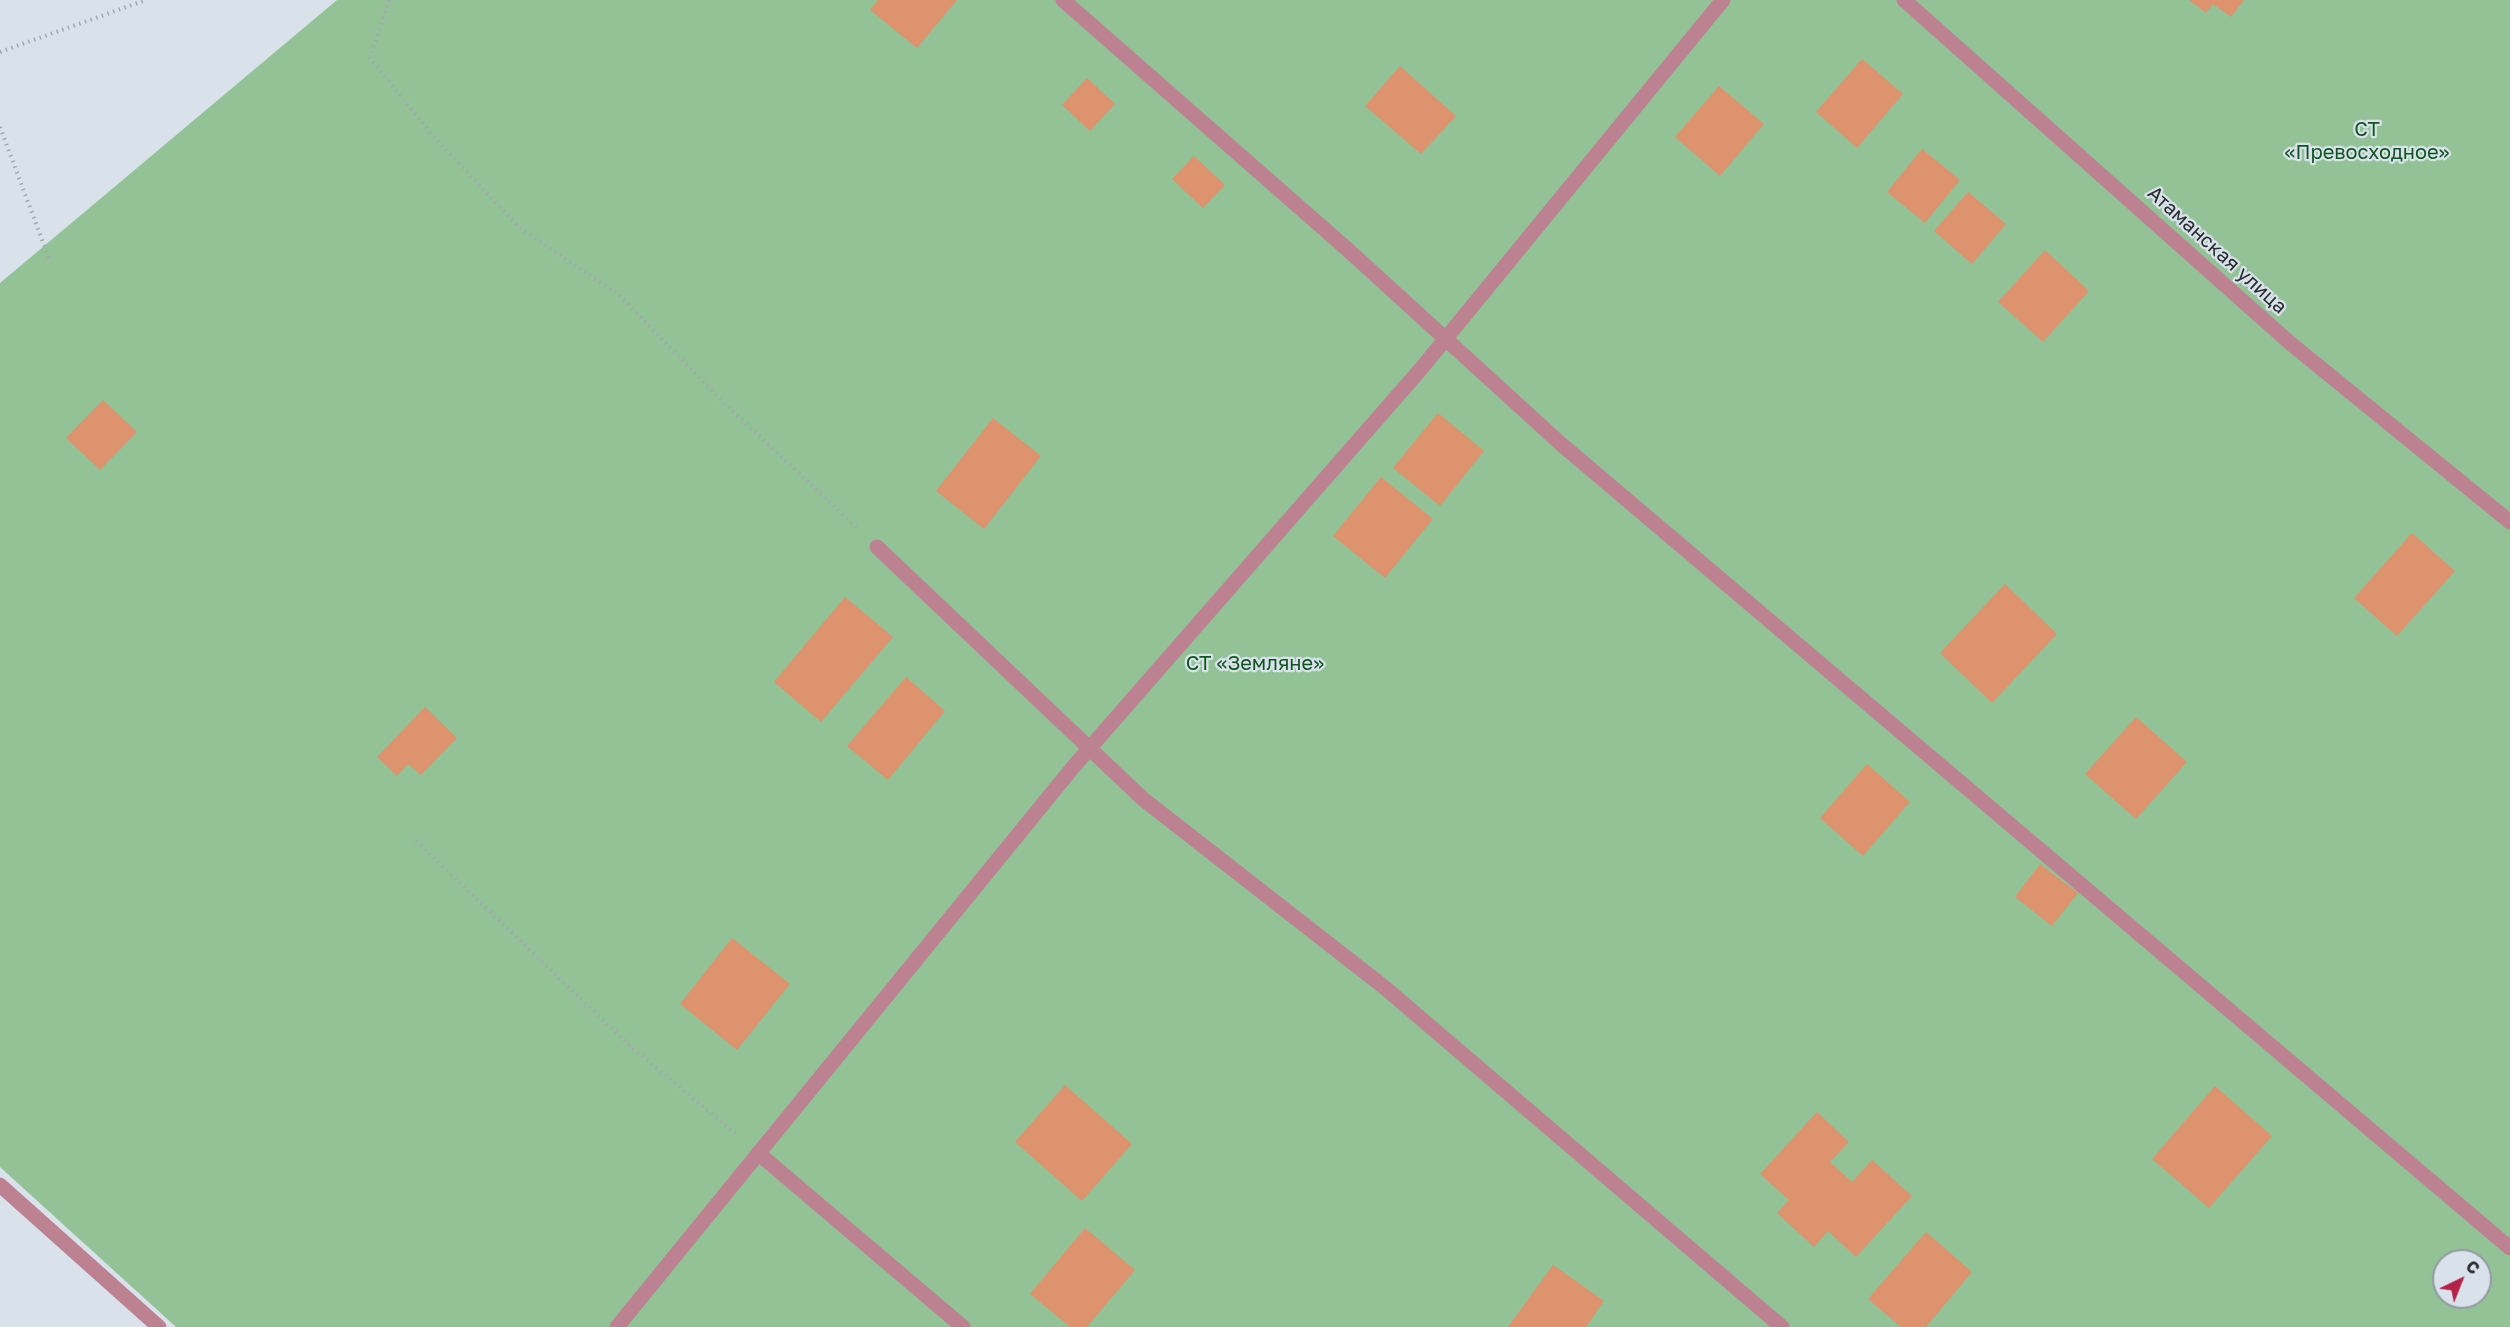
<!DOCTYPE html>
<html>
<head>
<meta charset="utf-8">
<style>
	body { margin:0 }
	#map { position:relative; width:2510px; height:1327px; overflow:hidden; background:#d9e2eb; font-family:"Golos Text",sans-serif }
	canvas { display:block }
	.north { position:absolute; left:2432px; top:1249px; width:60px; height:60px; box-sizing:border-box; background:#d9e2eb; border:2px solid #939aa1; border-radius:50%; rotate:43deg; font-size:16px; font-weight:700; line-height:24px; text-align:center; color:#2a2e31 }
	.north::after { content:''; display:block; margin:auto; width:21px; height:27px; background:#b42248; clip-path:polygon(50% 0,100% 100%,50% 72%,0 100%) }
</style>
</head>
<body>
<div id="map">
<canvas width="2510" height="1327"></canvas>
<div class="north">С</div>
</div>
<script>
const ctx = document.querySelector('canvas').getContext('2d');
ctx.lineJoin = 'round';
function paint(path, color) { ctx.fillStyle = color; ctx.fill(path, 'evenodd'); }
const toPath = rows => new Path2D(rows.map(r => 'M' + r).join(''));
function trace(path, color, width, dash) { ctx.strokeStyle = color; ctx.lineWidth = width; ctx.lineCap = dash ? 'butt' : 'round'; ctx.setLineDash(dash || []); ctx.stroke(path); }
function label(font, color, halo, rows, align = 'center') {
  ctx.font = font + ' "Golos Text",sans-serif'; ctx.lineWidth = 4.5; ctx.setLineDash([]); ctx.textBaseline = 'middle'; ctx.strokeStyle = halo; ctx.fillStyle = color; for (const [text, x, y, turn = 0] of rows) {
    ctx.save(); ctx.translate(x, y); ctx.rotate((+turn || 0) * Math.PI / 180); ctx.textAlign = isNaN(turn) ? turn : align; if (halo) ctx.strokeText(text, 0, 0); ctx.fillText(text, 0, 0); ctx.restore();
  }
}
paint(toPath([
	[337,0,2510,0,2510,1327,176,1327,0,1167,0,283],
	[2444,1261,2480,1261,2480,1297,2444,1297]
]), '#93c297');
paint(toPath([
	[878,0,957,0,917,48,870,10],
	[2189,0,2244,0,2231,17,2213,4,2206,13],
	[1862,59,1903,94,1857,148,1816,112],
	[1400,66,1456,116,1421,154,1365,106],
	[1087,78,1115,104,1090,131,1062,105],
	[1719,86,1764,124,1720,176,1675,137],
	[1922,149,1960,180,1925,223,1887,192],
	[1194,156,1225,185,1203,208,1172,179],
	[1968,192,2006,224,1972,264,1934,231],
	[2045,250,2089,291,2043,342,1998,302],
	[103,400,137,432,100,470,66,438],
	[1438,413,1484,451,1440,506,1393,468],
	[993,418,1041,456,984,529,936,491],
	[1381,477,1433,519,1385,578,1333,536],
	[2412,533,2455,571,2397,636,2354,598],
	[2005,584,2057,634,1992,703,1940,653],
	[845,597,893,637,821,722,774,682],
	[906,677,945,711,888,780,847,746],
	[425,707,457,738,421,775,408,764,397,776,377,757],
	[2136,717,2187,762,2136,819,2085,774],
	[1867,764,1910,802,1863,856,1820,818],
	[2040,864,2078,893,2052,926,2015,897],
	[732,938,790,984,737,1050,680,1004],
	[1065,1085,1132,1144,1082,1201,1015,1142],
	[2215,1086,2272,1136,2209,1208,2152,1159],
	[1817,1112,1849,1142,1830,1162,1852,1182,1872,1160,1912,1196,1856,1257,1828,1231,1814,1247,1777,1213,1789,1200,1760,1174],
	[1085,1228,1135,1270,1087,1327,1070,1327,1030,1294],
	[1926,1232,1972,1272,1926,1327,1901,1327,1868,1299],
	[1553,1265,1604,1301,1586,1327,1508,1327]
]), '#dc936e');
trace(toPath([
	[389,0,370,58,432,135,520,228,619,295,721,400,857,528],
	[0,52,146,0],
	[0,127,50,261],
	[416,841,628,1044,738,1136]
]), '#a1a9b0', 4, [1.5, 4.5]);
trace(toPath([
	[1063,0,1347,249,1561,444,2510,1248],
	[877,547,1143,799,1384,987,1782,1327],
	[758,1153,963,1327],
	[0,1185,159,1327],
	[617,1327,1074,766,1420,370,1723,0]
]), '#bc8291', 15);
trace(toPath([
	[1904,0,2290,343,2510,522]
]), '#bc8291', 15);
label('20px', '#105520', '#d9e2eb', [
	["СТ",2367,130],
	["«Превосходное»",2367,153],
	["СТ «Земляне»",1255,664]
]);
label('20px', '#2a2e31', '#d9e2eb', [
	["Атаманская улица",2217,250,42]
]);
</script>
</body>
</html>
